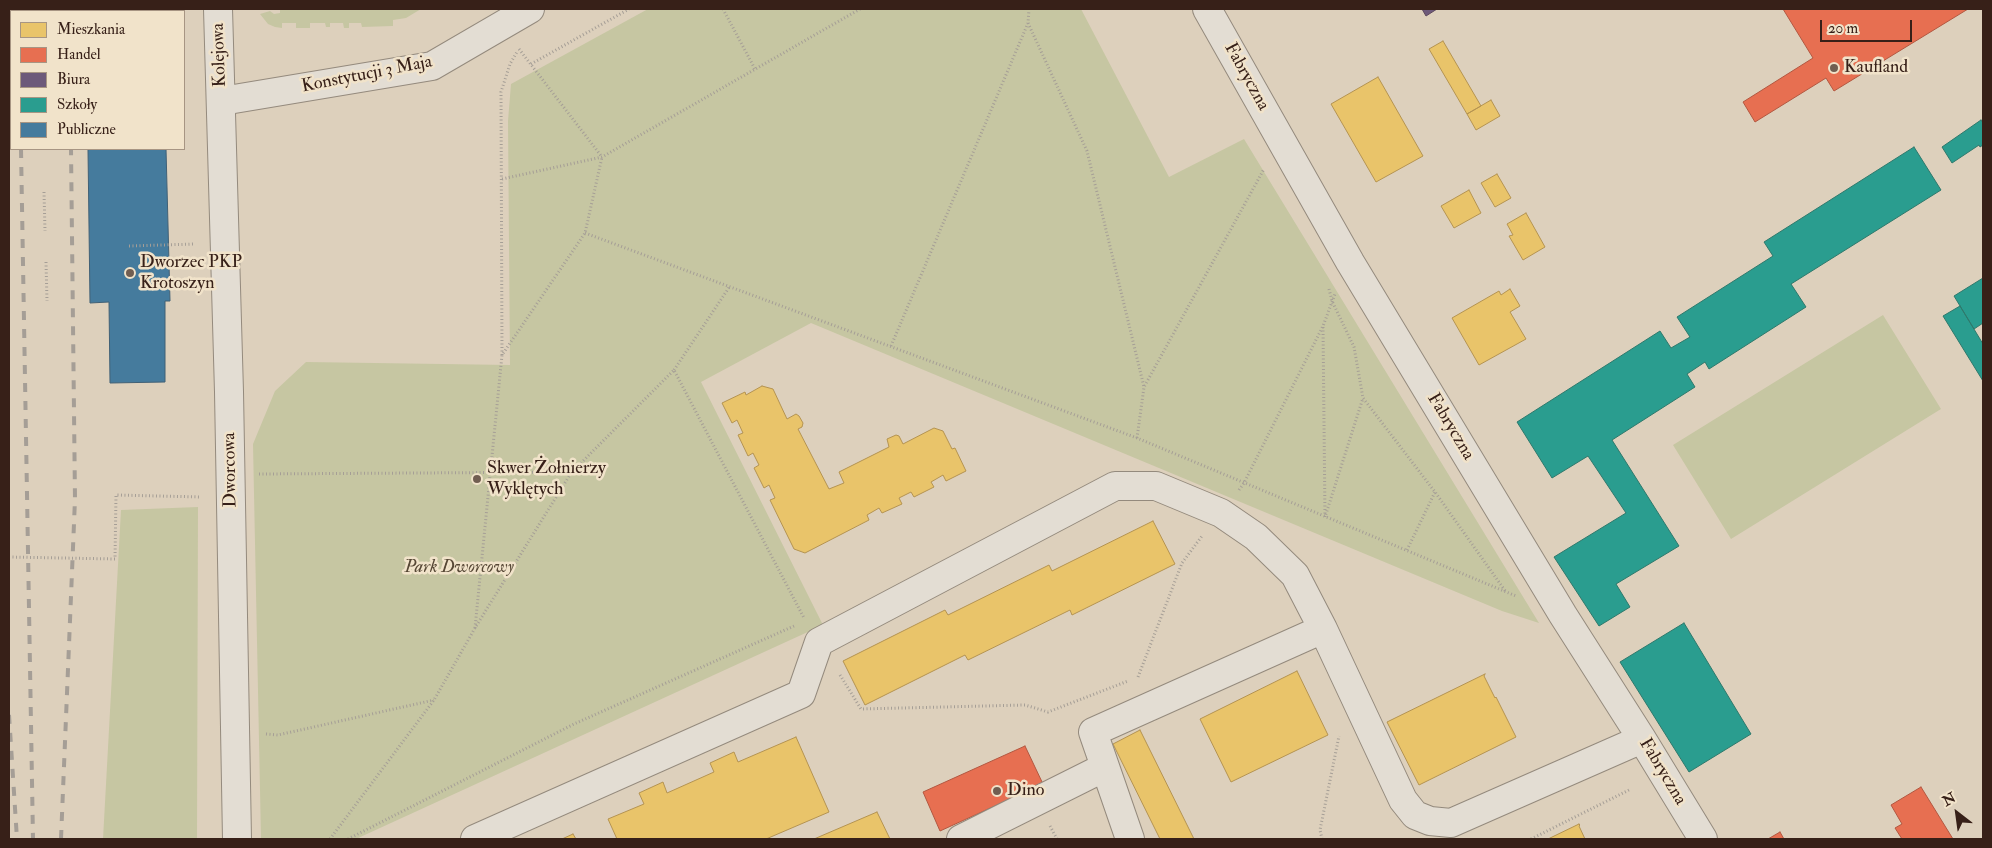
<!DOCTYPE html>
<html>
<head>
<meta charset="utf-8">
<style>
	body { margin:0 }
	#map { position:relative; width:1992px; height:848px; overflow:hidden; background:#ddd0bc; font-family:"IM FELL Double Pica",serif }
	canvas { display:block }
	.frame { position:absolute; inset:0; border:10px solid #372018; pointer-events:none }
	.legend { position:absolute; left:10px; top:10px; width:175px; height:140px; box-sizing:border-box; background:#f1e3ca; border:1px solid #a79583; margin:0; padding:6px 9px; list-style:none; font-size:15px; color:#372018 }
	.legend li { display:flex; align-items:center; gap:10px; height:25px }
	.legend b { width:25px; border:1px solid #a79583 }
	.north { position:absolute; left:1932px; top:788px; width:50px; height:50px; -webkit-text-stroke:4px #f1e3ca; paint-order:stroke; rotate:330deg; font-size:14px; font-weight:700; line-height:20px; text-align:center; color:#372018 }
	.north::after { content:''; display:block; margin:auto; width:18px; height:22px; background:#372018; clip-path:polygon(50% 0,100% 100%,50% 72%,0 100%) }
	.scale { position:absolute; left:1820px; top:20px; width:92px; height:22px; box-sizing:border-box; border:2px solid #372018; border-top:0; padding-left:6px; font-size:15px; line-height:18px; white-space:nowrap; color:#372018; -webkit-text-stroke:4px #f1e3ca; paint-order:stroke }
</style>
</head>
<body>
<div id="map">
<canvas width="1992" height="848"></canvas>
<div class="frame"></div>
<ul class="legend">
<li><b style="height:14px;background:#e9c46a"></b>Mieszkania</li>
<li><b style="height:14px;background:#e76f51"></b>Handel</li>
<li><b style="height:14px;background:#6d597a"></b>Biura</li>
<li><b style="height:14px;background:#2a9d8f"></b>Szkoły</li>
<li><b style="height:14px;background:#457b9d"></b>Publiczne</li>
</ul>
<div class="north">N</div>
<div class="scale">20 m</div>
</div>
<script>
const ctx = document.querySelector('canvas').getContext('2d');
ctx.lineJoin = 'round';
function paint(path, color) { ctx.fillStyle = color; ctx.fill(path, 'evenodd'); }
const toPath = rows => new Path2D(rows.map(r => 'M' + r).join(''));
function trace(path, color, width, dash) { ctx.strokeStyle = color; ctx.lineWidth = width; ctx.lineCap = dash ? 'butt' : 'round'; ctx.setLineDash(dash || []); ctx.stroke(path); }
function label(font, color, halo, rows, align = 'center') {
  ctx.font = font + ' "IM FELL Double Pica",serif'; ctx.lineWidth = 5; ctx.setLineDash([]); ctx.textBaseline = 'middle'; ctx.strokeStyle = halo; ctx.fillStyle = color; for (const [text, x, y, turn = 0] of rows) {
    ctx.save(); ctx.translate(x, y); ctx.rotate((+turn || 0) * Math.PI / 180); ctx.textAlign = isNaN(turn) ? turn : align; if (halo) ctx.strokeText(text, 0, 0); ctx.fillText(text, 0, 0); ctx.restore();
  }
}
paint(toPath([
	[280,9,421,9,406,18,393,20,393,26,362,27,361,23,349,23,349,28,344,28,343,23,330,23,330,27,326,27,325,23,310,23,310,28,296,28,296,23,282,23,282,28,275,27,268,24,260,14,270,11,274,14,280,13],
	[648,9,1081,9,1169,177,1244,139,1539,623,1502,611,811,323,701,382,823,625,356,839,261,839,253,444,275,391,306,362,510,365,508,121,511,84],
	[1883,315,1941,409,1731,539,1673,445],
	[198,507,197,839,103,839,121,510]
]), '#c6c6a2');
const homes = toPath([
	[1443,41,1481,106,1467,114,1429,49,1443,41],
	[1378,77,1423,156,1376,182,1331,104,1378,77],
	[1491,100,1500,116,1476,130,1467,114,1491,100],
	[1497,174,1511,198,1495,207,1481,183,1497,174],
	[1469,190,1481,213,1454,228,1441,206,1469,190],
	[1526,213,1545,247,1523,260,1509,236,1513,235,1507,224,1526,213],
	[1510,289,1520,306,1510,312,1526,339,1479,365,1452,318,1499,291,1501,295,1510,289],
	[762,386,773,389,787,419,796,414,799,416,803,423,802,427,798,429,829,489,844,483,839,472,889,447,887,439,896,435,899,436,903,444,934,428,943,431,952,449,955,448,966,471,946,481,943,475,931,482,934,487,914,497,911,492,899,498,902,504,882,513,879,508,867,515,869,520,805,553,794,549,770,500,775,498,769,485,764,488,754,468,759,465,753,453,748,456,738,435,743,433,737,420,732,423,722,403,745,392,746,395,762,386],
	[1153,521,1175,564,1072,615,1070,610,968,660,965,655,865,705,843,661,945,610,948,615,1049,565,1052,571,1153,521],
	[1297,671,1328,735,1231,782,1200,719,1297,671],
	[1485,674,1484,676,1495,698,1496,697,1516,737,1419,785,1387,722,1485,674],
	[1140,730,1194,839,1160,839,1113,744,1140,730],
	[796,737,829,812,766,839,617,839,608,819,644,804,639,793,663,782,667,793,714,772,710,763,734,752,738,762,796,737],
	[877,812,890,839,814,839,877,812],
	[1579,824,1580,825,1579,826,1585,839,1548,839,1579,824],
	[573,834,576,839,562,839,573,834]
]);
paint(homes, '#e9c46a');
trace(homes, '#b49351', 1);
const shops = toPath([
	[1783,9,1968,9,1834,91,1826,78,1755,122,1743,102,1813,58,1783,9],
	[1025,746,1043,784,940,831,923,792,1025,746],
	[1921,787,1953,839,1902,839,1895,828,1902,824,1891,805,1921,787],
	[1780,832,1784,839,1768,839,1780,832]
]);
paint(shops, '#e76f51');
trace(shops, '#b25740', 1);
const offices = toPath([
	[1422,9,1437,9,1426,16,1422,9]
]);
paint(offices, '#6d597a');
trace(offices, '#5d485d', 1);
const schools = toPath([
	[1981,120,1983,123,1983,145,1980,147,1979,145,1952,163,1942,147,1981,120],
	[1914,147,1941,190,1791,284,1806,307,1709,369,1705,362,1687,374,1695,387,1612,440,1679,546,1616,584,1630,607,1599,626,1554,557,1626,513,1588,456,1552,478,1517,422,1660,331,1671,348,1690,337,1677,317,1773,256,1764,242,1914,147],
	[1983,278,1983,323,1974,329,1954,296,1983,278],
	[1960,306,1983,344,1983,381,1943,316,1960,306],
	[1684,623,1751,734,1689,772,1620,662,1684,623]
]);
paint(schools, '#2a9d8f');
trace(schools, '#2e786b', 1);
const public = toPath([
	[88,149,166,149,170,301,165,301,165,382,110,383,109,302,90,303,88,149]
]);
paint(public, '#457b9d');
trace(public, '#416075', 1);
const minor = toPath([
	[218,9,229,392,237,839],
	[1207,9,1350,262,1563,615,1642,739,1703,839],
	[222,101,432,66,530,9],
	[475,839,801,694,819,642,1115,486,1156,486,1221,513,1256,537,1295,575,1323,629],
	[961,839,1105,767],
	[1130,839,1093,732,1323,629,1403,800,1415,815,1430,821,1451,823,1642,739]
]);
trace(minor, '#948a7d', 30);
trace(toPath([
	[723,9,755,69],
	[1028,23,1087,151,1144,387],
	[519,49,602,157],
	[531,64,629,9],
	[502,179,602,157,860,9],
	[44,192,45,231],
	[585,233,1137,438,1516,596],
	[129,246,195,244],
	[46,262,47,301],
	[1329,289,1332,301,1354,347,1363,398,1435,492,1506,592],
	[1323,327,1325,517,1363,398],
	[891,346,1028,23,1029,9],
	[502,355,501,92,510,64,517,52],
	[674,370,730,286],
	[1137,438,1144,387,1264,169],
	[259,474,572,472,674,370,804,618],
	[1239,490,1244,483,1323,326,1335,294],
	[1407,550,1435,492],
	[9,557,115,559,116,495,201,497],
	[475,628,502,355,585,233,602,157],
	[840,675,861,709,1025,705,1048,712,1128,681],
	[1138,677,1182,563,1202,536],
	[266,734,278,735,434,700],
	[1050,826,1057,839],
	[330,839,434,700,475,628,571,473],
	[348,839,574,724,794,626],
	[1322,839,1320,830,1339,736],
	[1531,839,1629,790]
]), '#a59e96', 3, [1, 2.5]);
trace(minor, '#e3ddd3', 28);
trace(toPath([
	[19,9,19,11],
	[68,9,68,11],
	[21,149,33,839],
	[9,715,17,839],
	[61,839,75,499,71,149]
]), '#a59e96', 4, [9, 9]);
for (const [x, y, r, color] of [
	[1834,68,5,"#715e51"],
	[130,273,5,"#715e51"],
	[477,479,5,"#715e51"],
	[997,791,5,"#715e51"]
]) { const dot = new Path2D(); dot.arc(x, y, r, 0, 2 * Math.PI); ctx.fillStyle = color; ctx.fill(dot); trace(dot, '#f1e3ca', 2); }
label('18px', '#372018', '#f1e3ca', [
	["Kolejowa",220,55,-92],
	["Konstytucji 3 Maja",367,75,-11],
	["Fabryczna",1246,77,61],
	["Fabryczna",1450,427,59],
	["Dworcowa",231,470,-91],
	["Fabryczna",1662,772,59]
]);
label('18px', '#372018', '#f1e3ca', [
	["Kaufland",1844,68],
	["Dworzec PKP",140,263],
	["Krotoszyn",140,284],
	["Skwer Żołnierzy",487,469],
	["Wyklętych",487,490],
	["Dino",1007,791]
], 'left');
label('italic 18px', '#564735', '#f1e3ca', [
	["Park Dworcowy",459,568]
]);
</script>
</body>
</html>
